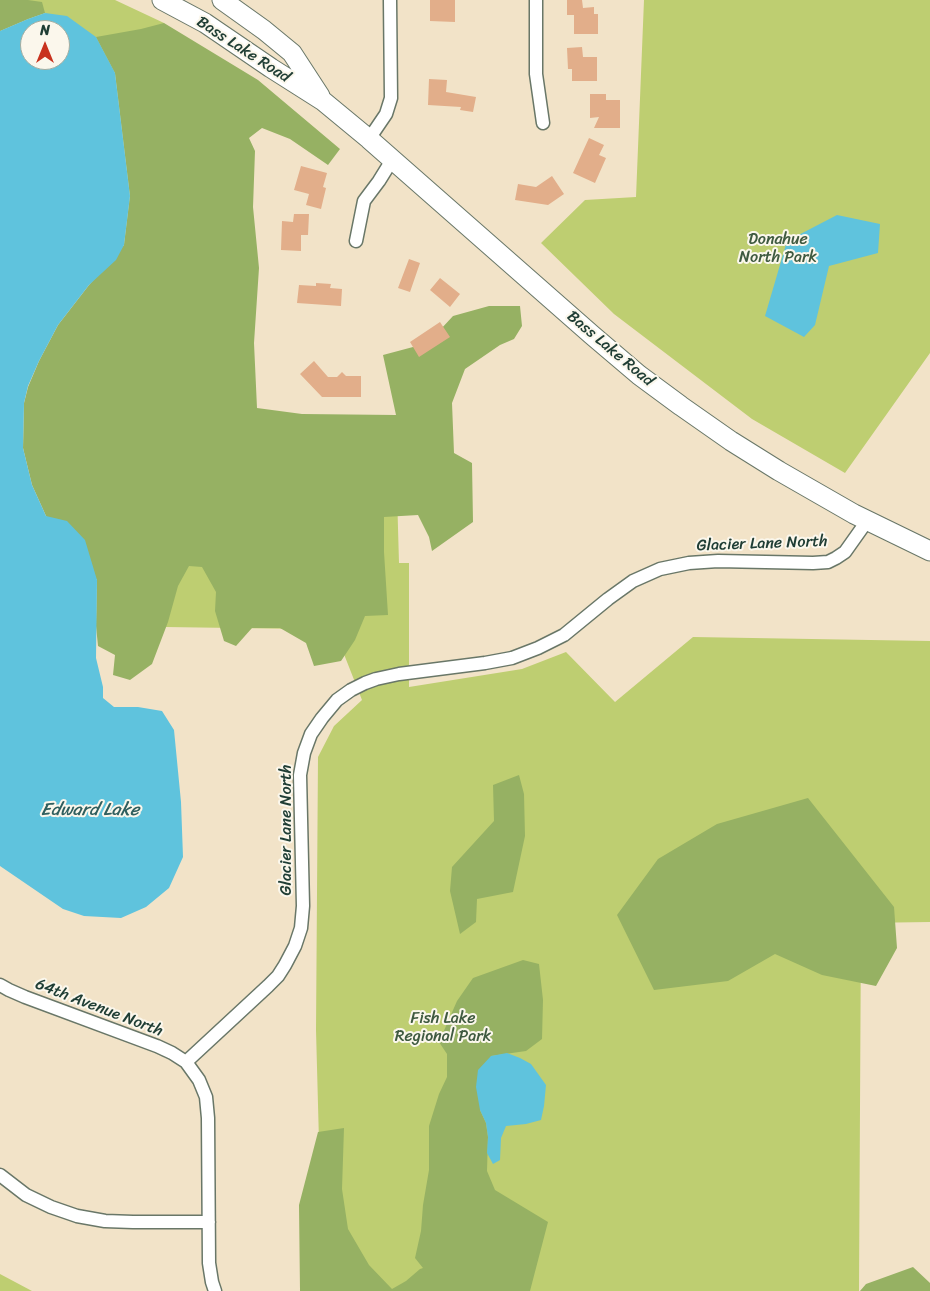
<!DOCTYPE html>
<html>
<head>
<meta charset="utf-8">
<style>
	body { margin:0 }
	#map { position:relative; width:930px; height:1291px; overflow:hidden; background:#f2e3c8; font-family:Sriracha,sans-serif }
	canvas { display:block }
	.north { position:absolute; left:20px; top:20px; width:50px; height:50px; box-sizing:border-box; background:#fbf7ec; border:1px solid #a3ada2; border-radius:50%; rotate:0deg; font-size:14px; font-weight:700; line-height:20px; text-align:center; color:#1f3d34 }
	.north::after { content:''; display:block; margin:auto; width:18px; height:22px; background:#c8321e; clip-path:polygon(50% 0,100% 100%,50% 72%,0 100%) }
</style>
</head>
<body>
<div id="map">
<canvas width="930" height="1291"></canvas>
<div class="north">N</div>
</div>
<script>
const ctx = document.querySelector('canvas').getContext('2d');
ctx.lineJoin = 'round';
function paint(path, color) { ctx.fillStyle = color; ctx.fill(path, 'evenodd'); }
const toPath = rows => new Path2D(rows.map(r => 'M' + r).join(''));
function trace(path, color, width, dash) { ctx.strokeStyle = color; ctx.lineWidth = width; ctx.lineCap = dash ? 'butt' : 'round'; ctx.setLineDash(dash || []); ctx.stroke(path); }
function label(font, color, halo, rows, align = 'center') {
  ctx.font = font + ' Sriracha,sans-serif'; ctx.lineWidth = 4; ctx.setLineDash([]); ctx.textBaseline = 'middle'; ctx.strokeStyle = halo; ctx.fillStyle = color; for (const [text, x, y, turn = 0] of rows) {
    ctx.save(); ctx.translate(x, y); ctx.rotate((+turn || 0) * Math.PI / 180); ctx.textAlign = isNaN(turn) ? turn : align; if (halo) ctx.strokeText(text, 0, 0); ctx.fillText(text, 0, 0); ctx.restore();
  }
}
paint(toPath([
	[0,0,115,0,164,23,246,422,395,423,399,563,409,563,409,687,522,669,566,652,615,702,693,637,930,641,930,922,861,923,859,1291,323,1291,316,1030,318,757,334,726,362,700,338,639,304,629,96,626,124,245,130,196,115,73,45,13,28,19,0,31],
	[644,0,930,0,930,353,845,473,752,419,614,314,541,243,585,200,636,197],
	[0,1274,32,1291,0,1291]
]), '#bece71');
paint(toPath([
	[0,0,28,0,42,2,45,13,28,19,0,31],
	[164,23,258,80,340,149,328,165,290,139,262,128,249,138,255,151,253,207,259,268,254,343,257,408,302,414,396,415,383,355,428,343,453,316,489,306,520,306,522,326,514,339,500,345,465,369,452,403,454,453,472,463,473,522,432,551,429,537,418,515,384,517,384,552,388,615,365,616,355,640,341,661,314,666,306,643,280,628,252,628,236,646,224,641,215,611,216,592,202,567,189,566,178,586,168,622,152,664,130,680,113,675,115,655,98,646,96,626,97,580,46,516,32,485,23,448,24,403,28,387,39,361,58,325,89,285,124,245,130,196,115,73,96,37,141,29],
	[519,775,524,794,525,836,513,892,477,899,476,922,460,934,450,891,452,867,494,821,493,785],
	[808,798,894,907,897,948,876,986,822,975,775,954,728,981,654,990,617,915,658,859,717,824],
	[523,960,539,964,543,1000,542,1039,526,1051,491,1056,480,1110,486,1123,488,1137,487,1171,495,1190,548,1222,530,1291,300,1291,299,1205,318,1132,344,1128,342,1189,348,1229,369,1265,392,1289,406,1281,420,1269,423,1268,415,1258,421,1231,423,1205,429,1170,429,1126,439,1094,447,1077,447,1054,439,1042,457,1001,473,978],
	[913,1267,930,1283,930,1291,860,1291,866,1284]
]), '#96b163');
paint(toPath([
	[45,13,67,16,96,37,115,73,130,196,124,245,116,260,89,285,58,325,39,361,28,386,24,403,23,448,32,485,46,516,67,521,85,540,97,580,96,658,103,687,103,698,114,707,138,707,162,711,174,730,181,802,183,857,169,888,146,907,121,918,84,916,63,909,0,866,0,31,28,19],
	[30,30,60,30,60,60,30,60],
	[837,215,880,224,878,253,829,266,815,325,804,337,765,316,787,241],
	[507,1053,520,1058,531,1064,546,1085,544,1106,541,1120,526,1124,506,1126,501,1138,500,1160,493,1164,487,1153,488,1137,486,1123,480,1110,476,1087,478,1070,491,1056]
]), '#5fc3dd');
paint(toPath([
	[430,0,455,0,455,22,430,21],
	[567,0,582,0,583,8,594,7,594,14,598,14,598,34,574,34,574,15,567,15],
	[582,47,583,57,597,57,597,81,572,81,572,69,568,69,567,48],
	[429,79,447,80,446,92,476,97,473,112,460,110,461,107,428,105],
	[590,94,606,94,606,100,620,100,620,128,594,128,599,117,590,118],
	[589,138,604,145,599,155,606,158,595,183,573,173],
	[301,166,327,173,323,187,326,188,321,209,306,205,309,194,294,190],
	[552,176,564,194,548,205,515,200,518,184,536,187],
	[294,214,309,214,308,235,301,235,301,251,281,250,282,221,293,222],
	[409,259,420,263,410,292,398,288],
	[440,278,460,294,450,307,430,290],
	[316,283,331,284,330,288,342,289,341,306,297,303,299,285,316,286],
	[440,322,450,337,419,357,410,342],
	[314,361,328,377,337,377,342,372,346,376,361,376,361,397,322,397,300,374]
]), '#e2ae8a');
const minor = toPath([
	[536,0,536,74,543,123],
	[369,139,386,114,391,98,390,0],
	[356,241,364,201,379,181,392,160],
	[0,985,9,990,25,997,157,1046,172,1053,186,1062,199,1080,206,1097,208,1118,209,1263,212,1282,215,1291],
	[186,1062,268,986,278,976,285,965,295,946,301,928,303,906,300,775,304,753,311,734,322,718,337,700,351,690,365,683,376,679,399,674,485,663,512,658,538,648,564,635,608,599,633,581,660,569,689,563,718,561,813,563,828,562,836,558,845,552,867,521],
	[0,1175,26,1195,51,1207,77,1216,105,1221,133,1222,209,1222]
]);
const secondary = toPath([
	[162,0,205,23,271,68,323,101,369,139,592,335,639,375,681,406,731,441,779,471,854,514,930,551],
	[222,0,264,30,292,53,320,96]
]);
trace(minor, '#697768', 15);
trace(secondary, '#697768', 21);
trace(minor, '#fff', 12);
trace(secondary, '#fff', 19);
label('16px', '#1f3d34', '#fbf7ec', [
	["Bass Lake Road",243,50,33],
	["Bass Lake Road",610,349,40],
	["Glacier Lane North",762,544,-2],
	["Glacier Lane North",287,830,-90],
	["64th Avenue North",99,1008,21]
]);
label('16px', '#3f5a40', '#fbf7ec', [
	["Donahue",778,240],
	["North Park",778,258],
	["Fish Lake",443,1019],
	["Regional Park",443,1037]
]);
label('italic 18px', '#2f5e5e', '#fbf7ec', [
	["Edward Lake",90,810]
]);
</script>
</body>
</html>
